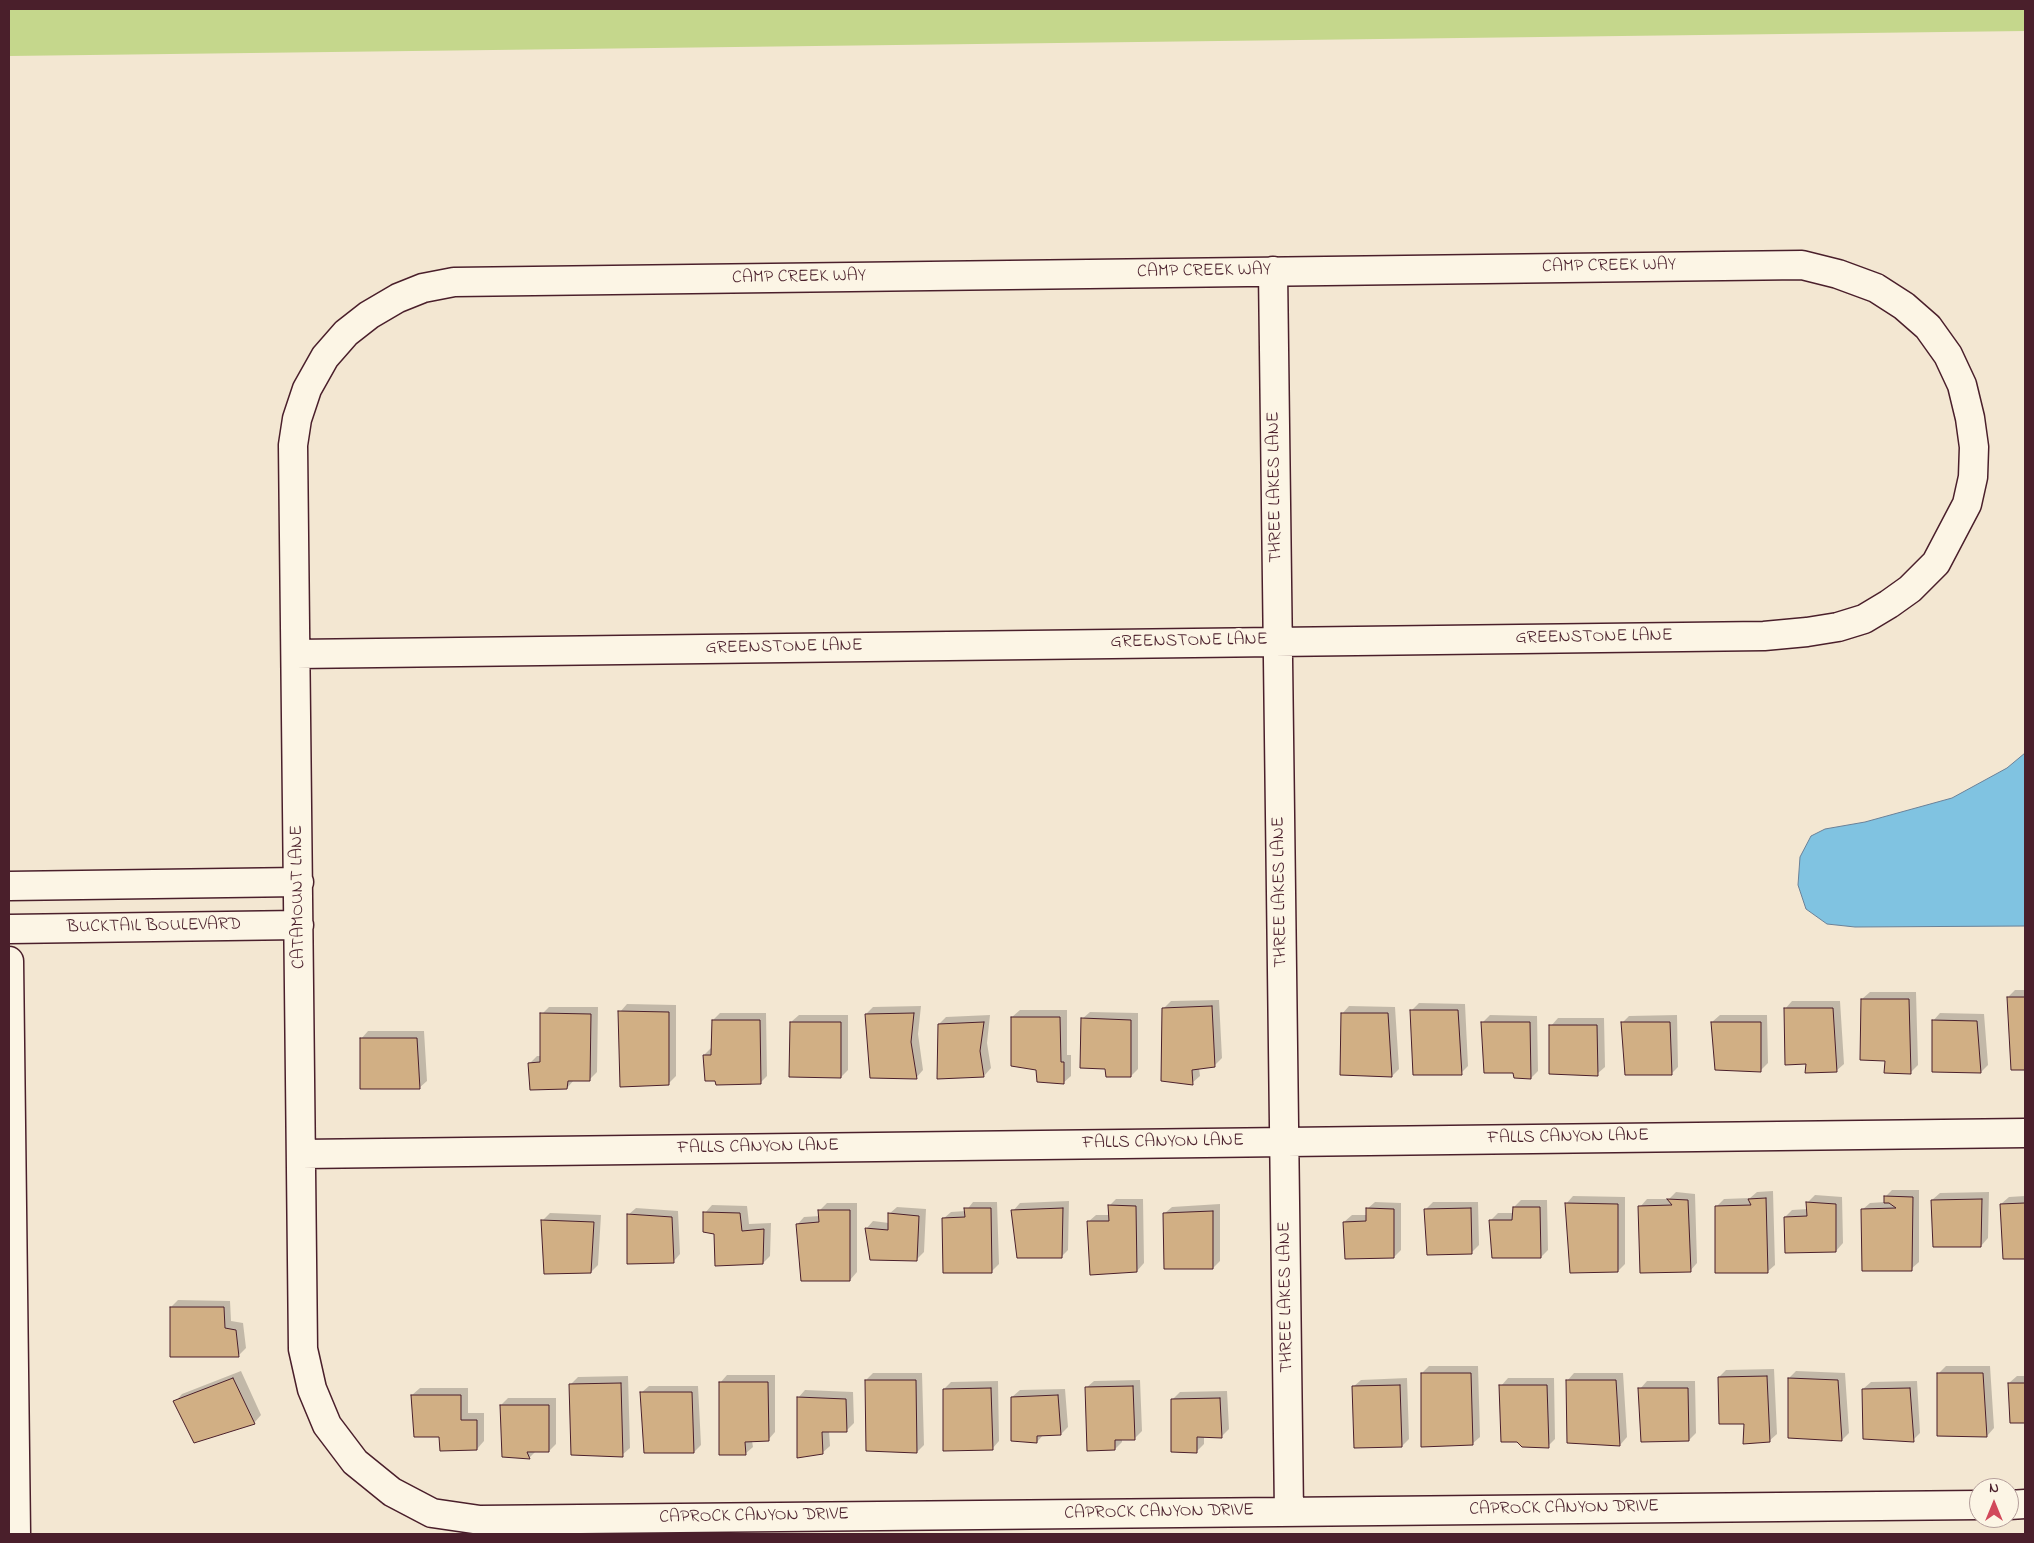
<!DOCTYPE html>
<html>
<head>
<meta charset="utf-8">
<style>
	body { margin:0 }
	#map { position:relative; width:2034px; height:1543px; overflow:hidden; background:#f3e7d2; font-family:"Indie Flower",sans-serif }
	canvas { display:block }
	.frame { position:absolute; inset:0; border:10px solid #4a1f2b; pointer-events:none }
	.north { position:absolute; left:1969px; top:1478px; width:50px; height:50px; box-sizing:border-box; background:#fcf5e5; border:1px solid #b59f9b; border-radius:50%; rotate:0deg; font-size:14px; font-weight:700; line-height:20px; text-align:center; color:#4a1f2b }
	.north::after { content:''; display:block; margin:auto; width:18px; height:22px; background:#d1495b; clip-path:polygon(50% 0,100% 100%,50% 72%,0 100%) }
</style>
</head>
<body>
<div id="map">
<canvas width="2034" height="1543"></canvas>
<div class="frame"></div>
<div class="north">N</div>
</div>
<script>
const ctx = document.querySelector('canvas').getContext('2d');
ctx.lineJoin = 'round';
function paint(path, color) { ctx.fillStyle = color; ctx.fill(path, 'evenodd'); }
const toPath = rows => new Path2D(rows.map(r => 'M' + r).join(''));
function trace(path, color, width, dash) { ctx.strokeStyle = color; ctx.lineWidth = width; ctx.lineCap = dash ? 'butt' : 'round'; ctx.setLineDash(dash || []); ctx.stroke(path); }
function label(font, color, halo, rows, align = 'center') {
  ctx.font = font + ' "Indie Flower",sans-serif'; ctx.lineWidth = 5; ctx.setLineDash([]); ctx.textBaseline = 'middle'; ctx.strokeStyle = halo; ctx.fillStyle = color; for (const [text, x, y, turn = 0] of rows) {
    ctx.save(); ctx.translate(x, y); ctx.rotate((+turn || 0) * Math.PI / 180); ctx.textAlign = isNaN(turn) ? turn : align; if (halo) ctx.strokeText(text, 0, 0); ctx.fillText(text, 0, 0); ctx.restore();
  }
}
paint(toPath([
	[9,9,2025,9,2025,31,9,56]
]), '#c5d78c');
const water = toPath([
	[2025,753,2025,926,1855,927,1827,924,1806,909,1798,885,1800,857,1811,836,1825,829,1865,822,1952,798,2007,768,2025,753]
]);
paint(water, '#80c3e1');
trace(water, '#6a8198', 1);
paint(toPath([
	[2015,990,2025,990,2025,1069,2012,1069,2008,997],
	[1870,992,1916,992,1918,1065,1910,1073,1886,1060,1862,999],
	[1219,1000,1222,1058,1214,1066,1199,1068,1200,1076,1192,1083,1163,1009,1171,1001],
	[1792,1001,1840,1001,1844,1064,1836,1071,1807,1063,1785,1009],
	[1419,1003,1465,1004,1468,1066,1461,1073,1412,1010],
	[627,1004,676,1005,676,1076,668,1084,620,1012],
	[921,1006,918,1034,923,1070,916,1078,866,1014,873,1007],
	[1349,1006,1395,1007,1399,1069,1392,1076,1342,1014],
	[549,1007,598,1007,597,1072,590,1079,574,1080,567,1088,530,1063,537,1056,541,1056,542,1014],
	[1020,1010,1067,1010,1067,1055,1071,1055,1071,1076,1063,1083,1038,1069,1012,1017],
	[1090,1012,1138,1013,1138,1069,1131,1076,1107,1068,1082,1019],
	[720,1013,766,1013,767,1076,760,1083,704,1055,711,1048,713,1020],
	[1940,1013,1984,1014,1988,1065,1981,1072,1933,1021],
	[799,1015,848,1015,848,1070,841,1077,791,1022],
	[990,1015,987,1043,991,1068,984,1076,939,1024,946,1017],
	[1490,1015,1537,1016,1538,1071,1531,1078,1515,1072,1483,1022],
	[1677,1015,1678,1067,1671,1074,1622,1023,1629,1016],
	[1720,1015,1767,1015,1768,1063,1760,1071,1716,1069,1712,1022],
	[1558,1018,1604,1018,1605,1067,1597,1074,1551,1026],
	[368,1031,424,1031,427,1081,419,1088,361,1039],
	[1892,1190,1919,1190,1919,1262,1911,1269,1862,1210,1870,1203,1885,1202,1885,1197],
	[1773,1191,1775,1265,1767,1272,1717,1206,1724,1199,1750,1198,1757,1192],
	[1676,1192,1695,1194,1697,1263,1690,1271,1640,1207,1647,1199,1669,1199],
	[1989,1192,1988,1238,1981,1246,1932,1200,1940,1193],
	[1815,1195,1842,1197,1843,1243,1836,1251,1785,1217,1792,1210,1808,1209,1807,1203],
	[1573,1196,1625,1197,1625,1264,1618,1271,1566,1204],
	[2025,1196,2025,1258,2004,1258,2001,1204,2009,1197],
	[1116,1199,1143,1199,1144,1263,1137,1271,1088,1222,1096,1215,1110,1215,1109,1206],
	[1521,1200,1547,1200,1548,1250,1541,1257,1490,1221,1498,1213,1514,1213,1514,1207],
	[1069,1201,1068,1250,1061,1257,1013,1211,1020,1203],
	[973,1202,997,1202,999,1264,991,1272,943,1219,951,1212,966,1211],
	[1375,1202,1401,1203,1401,1250,1394,1257,1344,1222,1352,1215,1368,1215,1367,1209],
	[1433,1202,1478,1202,1479,1245,1472,1252,1426,1209],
	[827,1203,857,1203,857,1272,850,1280,797,1225,804,1217,820,1216,820,1210],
	[1220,1204,1220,1261,1213,1268,1164,1214,1172,1207],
	[712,1205,747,1206,749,1224,771,1223,770,1256,763,1263,715,1233,705,1213],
	[897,1207,926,1209,924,1252,916,1260,866,1229,873,1221,889,1223,889,1214],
	[636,1208,678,1211,680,1254,673,1262,628,1215],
	[550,1213,601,1215,598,1265,591,1272,543,1220],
	[178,1300,230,1301,231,1321,243,1323,246,1348,239,1355,171,1307],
	[1429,1366,1478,1366,1480,1437,1472,1444,1422,1373],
	[1946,1366,1990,1366,1994,1428,1987,1436,1938,1374],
	[1774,1369,1777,1434,1769,1441,1745,1423,1719,1377,1726,1370],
	[241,1371,261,1415,254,1423,175,1402,182,1394],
	[1796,1371,1845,1373,1849,1433,1842,1440,1789,1378],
	[873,1373,922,1373,924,1445,917,1452,866,1380],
	[1574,1373,1623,1373,1627,1437,1620,1445,1567,1381],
	[727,1375,775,1375,775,1432,768,1440,752,1441,753,1447,745,1454,720,1383],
	[628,1376,630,1448,622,1455,571,1384,578,1377],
	[2017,1376,2025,1376,2025,1422,2011,1422,2009,1383],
	[1407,1378,1409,1439,1402,1446,1353,1387,1361,1380],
	[1508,1378,1554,1378,1555,1439,1548,1446,1501,1386],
	[1140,1380,1142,1431,1135,1438,1122,1438,1122,1442,1115,1449,1086,1388,1094,1381],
	[998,1381,999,1441,992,1449,944,1389,951,1382],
	[1647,1381,1695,1381,1696,1433,1689,1440,1640,1389],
	[1917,1381,1920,1433,1913,1440,1863,1389,1871,1382],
	[649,1386,698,1386,701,1445,694,1452,641,1393],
	[420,1388,468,1388,468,1413,484,1413,484,1441,477,1449,412,1395],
	[1065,1389,1068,1427,1061,1434,1044,1434,1037,1442,1012,1397,1020,1390],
	[805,1390,853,1392,854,1423,847,1430,829,1431,830,1446,822,1453,798,1398],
	[1227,1391,1229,1429,1221,1437,1204,1436,1204,1444,1197,1451,1172,1400,1180,1392],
	[508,1398,556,1398,556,1444,549,1451,536,1451,530,1457,504,1456,501,1405]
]), '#0003');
const building = toPath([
	[2007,997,2025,997,2025,1070,2011,1070,2007,997],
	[1861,999,1909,999,1911,1074,1884,1073,1885,1061,1860,1060,1861,999],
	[1212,1006,1215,1067,1192,1070,1193,1085,1161,1081,1162,1008,1212,1006],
	[1784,1008,1833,1008,1837,1072,1805,1073,1806,1064,1785,1065,1784,1008],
	[1410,1010,1458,1010,1462,1075,1413,1075,1410,1010],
	[618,1011,669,1012,669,1085,620,1087,618,1011],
	[540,1013,591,1014,590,1081,568,1081,567,1089,530,1090,528,1063,540,1062,540,1013],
	[914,1013,911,1042,917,1079,870,1078,865,1014,914,1013],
	[1341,1013,1388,1013,1392,1077,1340,1075,1341,1013],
	[1011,1017,1060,1017,1061,1062,1064,1062,1064,1084,1037,1082,1036,1070,1011,1066,1011,1017],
	[1081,1018,1131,1020,1131,1077,1106,1077,1105,1069,1080,1068,1081,1018],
	[712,1020,760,1020,761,1084,716,1085,715,1081,705,1081,703,1055,711,1055,712,1020],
	[1932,1020,1977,1021,1981,1073,1932,1072,1932,1020],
	[790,1022,841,1022,841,1078,789,1077,790,1022],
	[984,1022,980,1051,984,1077,937,1079,938,1024,984,1022],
	[1481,1022,1530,1022,1531,1079,1514,1078,1513,1073,1484,1073,1481,1022],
	[1621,1022,1670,1022,1672,1075,1625,1075,1621,1022],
	[1711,1022,1761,1022,1761,1072,1715,1070,1711,1022],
	[1549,1025,1597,1025,1598,1076,1549,1074,1549,1025],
	[360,1038,417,1038,420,1089,360,1089,360,1038],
	[1884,1196,1913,1197,1912,1271,1862,1271,1861,1209,1896,1208,1889,1203,1884,1203,1884,1196],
	[1766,1198,1768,1273,1715,1273,1715,1206,1751,1205,1748,1199,1766,1198],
	[1667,1199,1688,1200,1691,1272,1640,1273,1638,1206,1672,1205,1667,1199],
	[1982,1199,1981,1247,1933,1247,1931,1200,1982,1199],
	[1806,1202,1836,1204,1836,1252,1785,1253,1784,1217,1807,1216,1806,1202],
	[1565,1203,1618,1204,1618,1272,1570,1273,1565,1203],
	[2025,1203,2025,1259,2003,1259,2000,1204,2025,1203],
	[1108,1205,1136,1206,1137,1272,1090,1275,1087,1221,1109,1221,1108,1205],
	[1513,1207,1540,1207,1541,1258,1492,1258,1489,1220,1512,1220,1513,1207],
	[964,1208,991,1208,992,1273,943,1273,942,1218,965,1217,964,1208],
	[1063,1208,1062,1258,1017,1258,1011,1210,1063,1208],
	[1366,1208,1394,1209,1394,1258,1345,1259,1343,1222,1366,1221,1366,1208],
	[1471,1208,1472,1254,1427,1255,1424,1209,1471,1208],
	[818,1210,850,1210,850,1281,801,1281,796,1224,819,1222,818,1210],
	[1213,1211,1213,1269,1164,1269,1163,1213,1213,1211],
	[703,1212,740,1213,742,1231,764,1229,763,1264,715,1266,714,1234,703,1232,703,1212],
	[888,1213,919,1216,917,1261,870,1260,865,1228,888,1230,888,1213],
	[627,1214,672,1217,674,1263,627,1264,627,1214],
	[541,1220,594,1222,591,1273,544,1274,541,1220],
	[170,1307,224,1307,225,1328,236,1330,239,1357,170,1357,170,1307],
	[1421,1373,1471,1373,1473,1445,1421,1447,1421,1373],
	[1937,1373,1983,1373,1987,1437,1937,1436,1937,1373],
	[1767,1376,1770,1442,1743,1444,1744,1424,1719,1424,1718,1377,1767,1376],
	[233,1378,255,1424,194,1443,173,1401,233,1378],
	[1788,1378,1838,1380,1842,1441,1788,1438,1788,1378],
	[865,1380,916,1380,917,1453,866,1451,865,1380],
	[1566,1380,1616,1380,1620,1446,1567,1443,1566,1380],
	[719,1382,768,1382,769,1441,745,1442,746,1455,719,1455,719,1382],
	[621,1383,623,1457,571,1455,569,1384,621,1383],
	[2008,1383,2025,1383,2025,1423,2010,1423,2008,1383],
	[1400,1385,1402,1447,1354,1448,1352,1386,1400,1385],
	[1499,1385,1547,1385,1549,1448,1522,1447,1517,1442,1501,1442,1499,1385],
	[1133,1386,1135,1440,1115,1440,1115,1450,1087,1451,1085,1387,1133,1386],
	[991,1388,993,1450,943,1451,943,1389,991,1388],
	[1638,1388,1688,1388,1689,1441,1641,1442,1638,1388],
	[1910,1388,1914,1442,1863,1439,1862,1389,1910,1388],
	[640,1392,692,1392,694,1453,644,1453,640,1392],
	[411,1395,461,1395,461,1420,477,1420,477,1450,440,1451,439,1437,414,1437,411,1395],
	[1058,1395,1061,1435,1037,1436,1037,1443,1011,1441,1011,1397,1058,1395],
	[797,1397,846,1399,847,1432,822,1432,823,1454,797,1458,797,1397],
	[1220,1398,1222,1438,1197,1437,1197,1453,1171,1452,1171,1399,1220,1398],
	[500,1405,549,1405,549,1452,527,1452,530,1459,502,1457,500,1405]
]);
paint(building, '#d1af84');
trace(building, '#4a1f2b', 1);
const street = toPath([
	[1273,271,1289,1512],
	[296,654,1764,636,1807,632,1838,627,1864,619,1889,604,1910,589,1936,563,1967,504,1973,477,1974,447,1970,418,1962,385,1948,355,1928,327,1904,306,1876,288,1838,274,1802,265,454,282,423,288,398,298,369,315,346,333,325,357,307,389,297,419,293,445,303,1349,312,1389,327,1425,355,1462,392,1492,432,1513,480,1520,1979,1505],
	[9,886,299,882],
	[9,929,299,925],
	[302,1154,2025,1133],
	[2009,1505,2025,1504]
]);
const secondary = toPath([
	[9,961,16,1534]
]);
trace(street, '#4a1f2b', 31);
trace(secondary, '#4a1f2b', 31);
trace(street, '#fcf5e5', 28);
trace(secondary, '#fcf5e5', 28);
label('18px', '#4a1f2b', '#fcf5e5', [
	["CAMP CREEK WAY",1609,267,-1],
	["CAMP CREEK WAY",1204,272,-1],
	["CAMP CREEK WAY",799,278,-1],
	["THREE LAKES LANE",1276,487,-91],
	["GREENSTONE LANE",1594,638,-1],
	["GREENSTONE LANE",1189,642,-1],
	["GREENSTONE LANE",784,648,-1],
	["THREE LAKES LANE",1281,892,-91],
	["CATAMOUNT LANE",299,897,-91],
	["BUCKTAIL BOULEVARD",154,927,-1],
	["FALLS CANYON LANE",1568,1138,-1],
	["FALLS CANYON LANE",1163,1143,-1],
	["FALLS CANYON LANE",758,1148,-1],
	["THREE LAKES LANE",1287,1297,-91],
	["CAPROCK CANYON DRIVE",1564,1509,-1],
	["CAPROCK CANYON DRIVE",1159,1513,-1],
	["CAPROCK CANYON DRIVE",754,1517,-1]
]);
</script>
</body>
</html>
